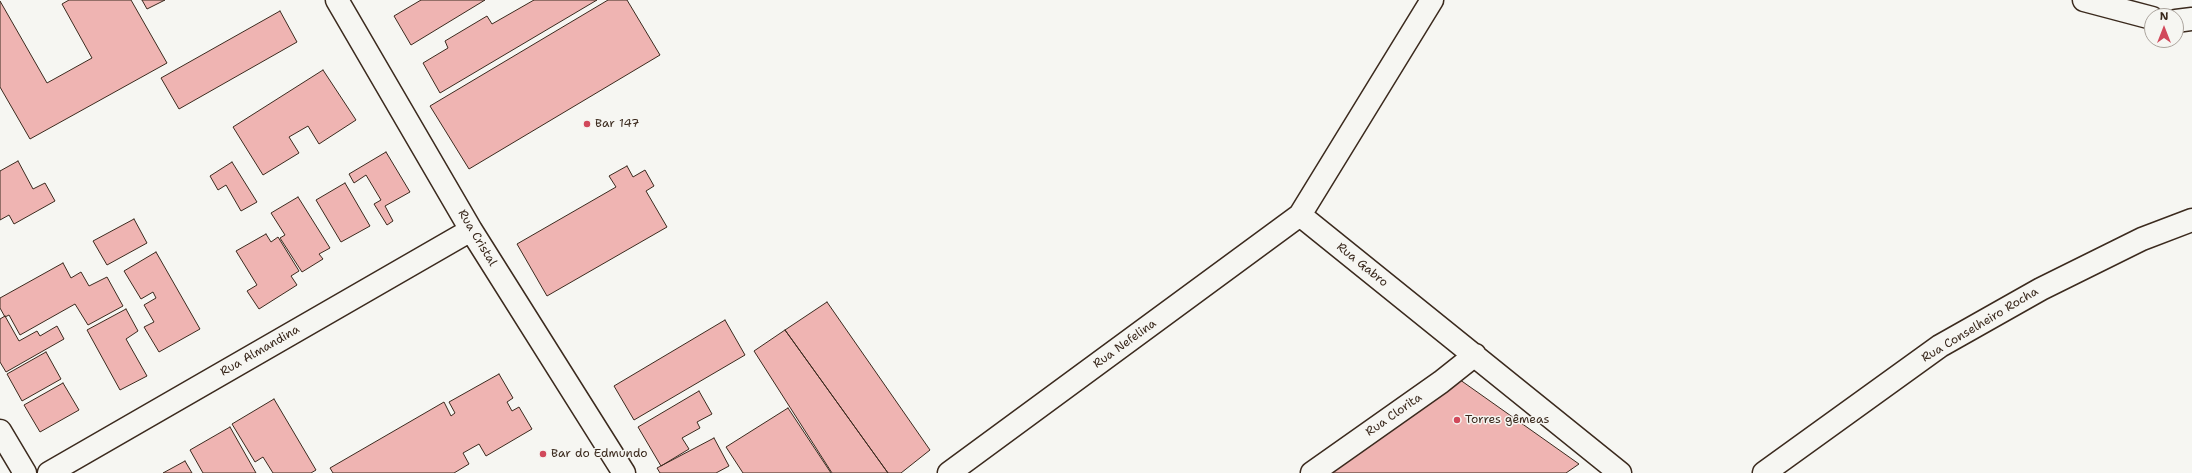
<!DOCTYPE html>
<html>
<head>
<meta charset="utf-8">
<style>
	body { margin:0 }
	#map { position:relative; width:2192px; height:473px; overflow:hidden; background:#f6f6f2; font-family:"Shantell Sans",sans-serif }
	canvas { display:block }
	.north { position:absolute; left:2144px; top:8px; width:40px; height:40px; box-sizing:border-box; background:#f6f6f2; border:1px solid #aba49d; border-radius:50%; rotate:0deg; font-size:11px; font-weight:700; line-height:16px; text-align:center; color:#3b2a1e }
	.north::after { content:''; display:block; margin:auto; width:14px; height:18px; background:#d1495b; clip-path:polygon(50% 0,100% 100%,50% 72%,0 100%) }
</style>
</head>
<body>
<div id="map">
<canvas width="2192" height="473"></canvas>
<div class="north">N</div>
</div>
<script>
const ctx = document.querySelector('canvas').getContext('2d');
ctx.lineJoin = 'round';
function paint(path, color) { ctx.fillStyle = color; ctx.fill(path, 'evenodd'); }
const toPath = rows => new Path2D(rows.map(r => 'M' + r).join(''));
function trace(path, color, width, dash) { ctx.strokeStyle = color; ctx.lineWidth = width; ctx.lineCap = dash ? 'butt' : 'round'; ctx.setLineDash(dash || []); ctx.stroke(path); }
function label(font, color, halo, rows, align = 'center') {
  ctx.font = font + ' "Shantell Sans",sans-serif'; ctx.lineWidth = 3; ctx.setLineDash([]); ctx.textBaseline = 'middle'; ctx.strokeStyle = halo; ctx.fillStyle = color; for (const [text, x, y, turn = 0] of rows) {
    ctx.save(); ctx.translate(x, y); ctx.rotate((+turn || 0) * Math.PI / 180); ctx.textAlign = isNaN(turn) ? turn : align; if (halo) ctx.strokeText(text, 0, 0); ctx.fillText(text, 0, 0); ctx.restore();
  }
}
const building = toPath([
	[69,0,131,0,167,63,30,139,0,87,0,1,47,83,92,58,62,4,69,0],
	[142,0,165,0,147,9,142,0],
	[421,0,485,0,411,45,394,16,421,0],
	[534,0,597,0,440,93,423,63,448,48,445,41,487,16,492,24,534,0],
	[608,0,627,0,660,55,469,169,430,106,608,0],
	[280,11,297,42,179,109,161,78,280,11],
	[323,70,356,120,319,144,308,126,289,137,299,153,263,175,233,127,323,70],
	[386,152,410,192,385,206,393,221,387,225,374,204,381,200,366,175,354,183,349,174,386,152],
	[18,161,33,189,45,183,55,201,14,224,9,215,0,220,0,171,18,161],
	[232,162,257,202,241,211,226,185,218,190,210,176,232,162],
	[627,166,633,177,645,170,654,186,646,191,667,227,547,296,517,244,616,187,609,176,627,166],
	[345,183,370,226,341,242,316,200,345,183],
	[298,197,330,248,319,254,323,259,302,272,280,238,285,235,271,213,298,197],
	[134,219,147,243,107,265,93,241,134,219],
	[266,234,271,242,278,237,299,271,291,276,297,285,259,309,247,291,257,285,236,251,266,234],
	[156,252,200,329,159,352,144,327,154,322,144,305,156,298,153,292,141,299,124,271,156,252],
	[63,263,71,278,81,272,89,286,107,277,123,306,88,325,75,304,20,335,9,315,5,317,0,308,0,298,63,263],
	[827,302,930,450,901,473,888,473,785,330,827,302],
	[126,309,138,331,126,339,147,376,120,390,87,330,126,309],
	[5,316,19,341,37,331,40,336,57,326,64,339,6,372,0,362,0,319,5,316],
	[725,320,745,355,634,420,614,386,725,320],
	[785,330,888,473,832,473,754,351,785,330],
	[46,352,61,379,22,401,7,374,46,352],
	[499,374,513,398,507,402,512,411,519,407,532,429,486,456,479,444,463,453,469,464,454,473,333,473,330,468,444,402,451,416,455,413,449,402,499,374],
	[1456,377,1579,464,1566,473,1325,473,1456,377],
	[63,383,79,410,40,432,24,405,63,383],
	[699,391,712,414,697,422,700,428,682,438,689,449,661,466,638,427,699,391],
	[274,399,316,470,311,473,273,473,263,457,255,462,232,424,274,399],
	[788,408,831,473,743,473,726,447,788,408],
	[230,427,256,473,203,473,190,450,230,427],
	[714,438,729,466,716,473,660,473,657,468,714,438],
	[185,461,192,473,163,473,185,461]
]);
paint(building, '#efb4b2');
trace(building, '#3b2a1e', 1);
const minor = toPath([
	[337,0,471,230,624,473],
	[1432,0,1300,215,1620,473],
	[2084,0,2152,18],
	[2176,21,2192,19],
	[0,431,25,473],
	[49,473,471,230],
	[949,473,1300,215],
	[1312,473,1441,382,1475,355],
	[1764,473,1940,346,2041,289,2142,239,2192,220]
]);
trace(minor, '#3b2a1e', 25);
trace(minor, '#f6f6f2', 22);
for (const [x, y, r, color] of [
	[587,124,4,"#d1495b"],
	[1457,420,4,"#d1495b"],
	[543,454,4,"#d1495b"]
]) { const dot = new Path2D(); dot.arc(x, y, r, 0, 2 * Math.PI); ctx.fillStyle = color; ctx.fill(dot); trace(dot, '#f6f6f2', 1.5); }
label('12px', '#3b2a1e', '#f6f6f2', [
	["Bar 147",595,124],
	["Torres gêmeas",1465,420],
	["Bar do Edmundo",551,454]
], 'left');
label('12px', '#3b2a1e', '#f6f6f2', [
	["Rua Cristal",477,238,59],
	["Rua Gabro",1362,265,39],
	["Rua Conselheiro Rocha",1980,325,-31],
	["Rua Nefelina",1125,344,-36],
	["Rua Almandina",260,351,-30],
	["Rua Clorita",1394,415,-35]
]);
</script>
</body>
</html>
